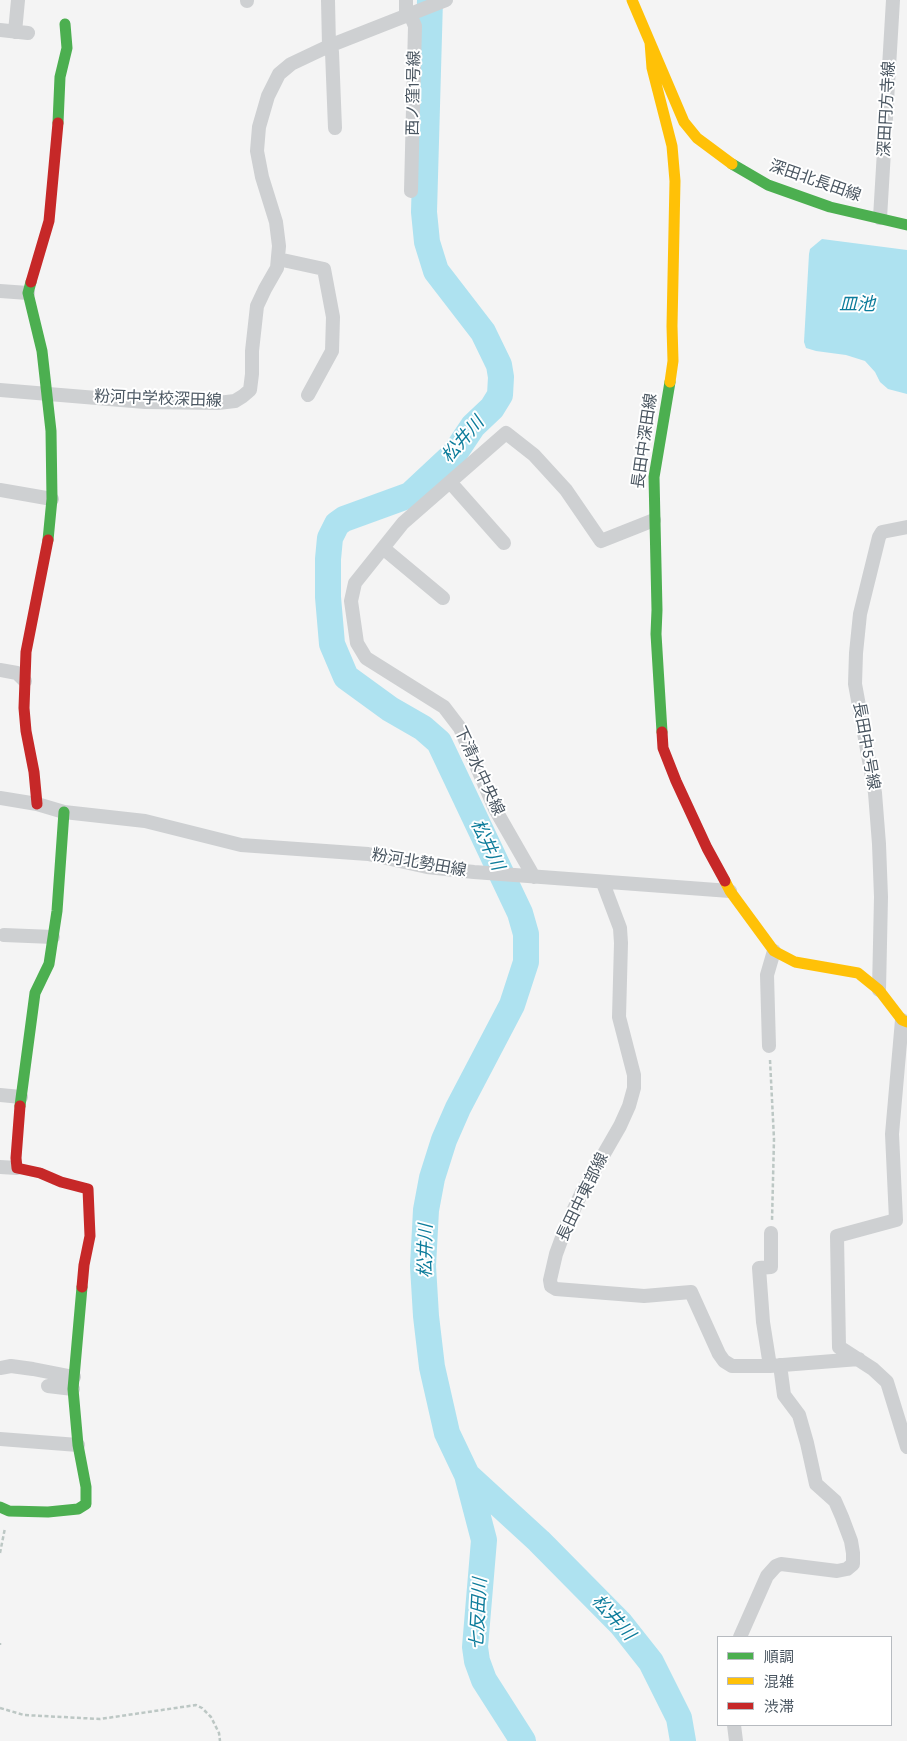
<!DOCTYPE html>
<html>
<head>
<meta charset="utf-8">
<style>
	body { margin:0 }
	#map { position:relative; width:907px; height:1741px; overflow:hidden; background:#f4f4f4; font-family:Karla,"Noto Sans JP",sans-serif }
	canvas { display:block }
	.legend { position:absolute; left:717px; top:1636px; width:175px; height:90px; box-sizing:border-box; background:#fff; border:1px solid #b7bbc0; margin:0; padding:6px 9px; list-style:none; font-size:15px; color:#4a5661 }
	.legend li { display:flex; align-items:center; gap:10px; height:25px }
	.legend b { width:25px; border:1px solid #b7bbc0 }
</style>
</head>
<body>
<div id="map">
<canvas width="907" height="1741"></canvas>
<ul class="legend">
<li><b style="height:6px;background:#4caf50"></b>順調</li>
<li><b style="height:6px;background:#ffc107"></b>混雑</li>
<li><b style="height:6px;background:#c62828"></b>渋滞</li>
</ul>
</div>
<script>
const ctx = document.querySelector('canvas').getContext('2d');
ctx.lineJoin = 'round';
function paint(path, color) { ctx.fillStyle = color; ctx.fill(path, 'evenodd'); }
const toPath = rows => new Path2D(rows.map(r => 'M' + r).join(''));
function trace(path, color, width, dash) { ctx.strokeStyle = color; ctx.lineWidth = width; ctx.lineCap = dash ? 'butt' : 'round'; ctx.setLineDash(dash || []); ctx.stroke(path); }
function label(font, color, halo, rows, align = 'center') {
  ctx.font = font + ' Karla,"Noto Sans JP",sans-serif'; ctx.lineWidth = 4; ctx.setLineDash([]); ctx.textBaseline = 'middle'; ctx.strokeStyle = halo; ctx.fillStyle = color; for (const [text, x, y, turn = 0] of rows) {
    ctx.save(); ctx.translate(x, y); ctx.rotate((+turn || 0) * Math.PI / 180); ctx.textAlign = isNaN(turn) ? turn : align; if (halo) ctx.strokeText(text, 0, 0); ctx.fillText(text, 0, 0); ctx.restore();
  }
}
paint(toPath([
	[822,239,907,250,907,394,888,389,880,382,875,372,865,361,846,355,816,351,806,348,804,342,809,254,810,249]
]), '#aee2f0');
trace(toPath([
	[430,0,424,212,427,242,436,271,483,332,499,365,501,377,500,395,492,408,473,426,455,453,410,495,344,519,337,524,330,538,328,559,328,597,332,644,346,677,390,709,423,728,439,742,520,913,526,934,526,962,512,1005,458,1108,444,1140,432,1178,426,1210,423,1266,426,1316,432,1367,447,1433,467,1475,539,1541,621,1624,651,1662,679,1718,683,1741],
	[467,1475,484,1540,475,1647,477,1661,484,1680,523,1741]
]), '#aee2f0', 26);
trace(toPath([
	[770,1060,774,1139,772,1221],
	[0,1553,5,1528],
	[0,1643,0,1645],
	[0,1708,24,1715,100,1719,196,1705,202,1708,211,1717,219,1733,220,1741]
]), '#bcc7c4', 2.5, [4, 2.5]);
trace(toPath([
	[328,0,329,46,332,52,335,128],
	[406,0,406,15,412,19,415,26,411,191],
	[247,1,247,0],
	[0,30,28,33],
	[15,32,18,0],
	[880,218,893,0],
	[278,259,324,269,333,317,332,351,308,395],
	[0,291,28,293],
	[0,390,145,402,218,403,235,401,243,396,250,390,252,374,252,351,257,306,265,289,277,268,279,246,276,222,262,177,257,151,259,127,268,96,279,74,291,64,329,46,446,0],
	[450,482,504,543],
	[0,490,52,499],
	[383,548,443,598],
	[0,670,17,673,25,681],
	[0,798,37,804,64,812,145,821,241,845,368,854,427,867,474,872,730,891],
	[534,877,495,809,460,728,444,707,366,658,357,643,351,601,355,583,403,523,506,433,534,455,566,490,601,541,654,520],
	[603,883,620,928,621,943,619,1017,634,1075,634,1088,629,1106,620,1126,582,1192,567,1224,556,1254,550,1280,551,1286,556,1289,644,1296,691,1292,719,1354,724,1361,732,1366,770,1366,859,1359],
	[4,935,53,937],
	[879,990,881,897,879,844,875,793,855,684,856,653,860,614,879,537,882,532,907,527],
	[902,1020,892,1134,896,1220,837,1236,839,1347,873,1369,887,1382,907,1447],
	[769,1046,767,975,774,951],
	[0,1095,21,1097],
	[0,1167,17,1168],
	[770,1366,763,1322,759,1268,771,1267,771,1233],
	[0,1368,11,1366,33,1369,74,1377],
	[48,1386,73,1389],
	[0,1439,78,1445],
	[740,1637,767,1576,776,1566,781,1564,837,1571,847,1569,853,1564,853,1553,851,1541,842,1517,835,1501,816,1484,807,1443,799,1415,784,1395,780,1365],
	[734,1725,736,1741]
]), '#ced0d2', 14);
trace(toPath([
	[58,123,60,77,67,48,65,24],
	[732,164,768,185,830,207,907,225],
	[31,282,28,293,42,351,51,431,52,499,48,540],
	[662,732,656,634,657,610,654,477,670,382],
	[20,1106,35,993,49,964,57,911,64,812],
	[0,1507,9,1511,48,1512,78,1509,86,1504,86,1487,78,1445,73,1389,82,1287]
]), '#4caf50', 11);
trace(toPath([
	[632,0,684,122,697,138,732,164],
	[650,42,652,68,672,146,675,181,672,326,673,361,670,382],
	[725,881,730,891,774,951,795,962,858,973,879,990,902,1020,907,1022]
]), '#ffc107', 11);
trace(toPath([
	[31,282,49,221,58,123],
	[662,732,663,748,676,781,707,848,725,881],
	[37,804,34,772,26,731,24,708,26,652,48,540],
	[20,1106,16,1158,17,1168,40,1173,61,1182,88,1189,90,1236,84,1265,82,1287]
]), '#c62828', 11);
label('16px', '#4a5661', '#fff', [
	["西ノ窪1号線",414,93,-89],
	["深田円方寺線",887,109,-87],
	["深田北長田線",815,181,19],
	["粉河中学校深田線",158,399,2],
	["長田中深田線",645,441,-82],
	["長田中5号線",866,746,80],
	["下清水中央線",479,771,65],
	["粉河北勢田線",419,863,10],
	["長田中東部線",583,1197,-64]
]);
label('italic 18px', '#0c7c9b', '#fff', [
	["皿池",857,305],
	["松井川",463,440,-49],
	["松井川",487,845,65],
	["松井川",426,1251,-89],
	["七反田川",479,1614,-87],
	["松井川",613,1618,48]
]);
</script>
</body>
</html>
